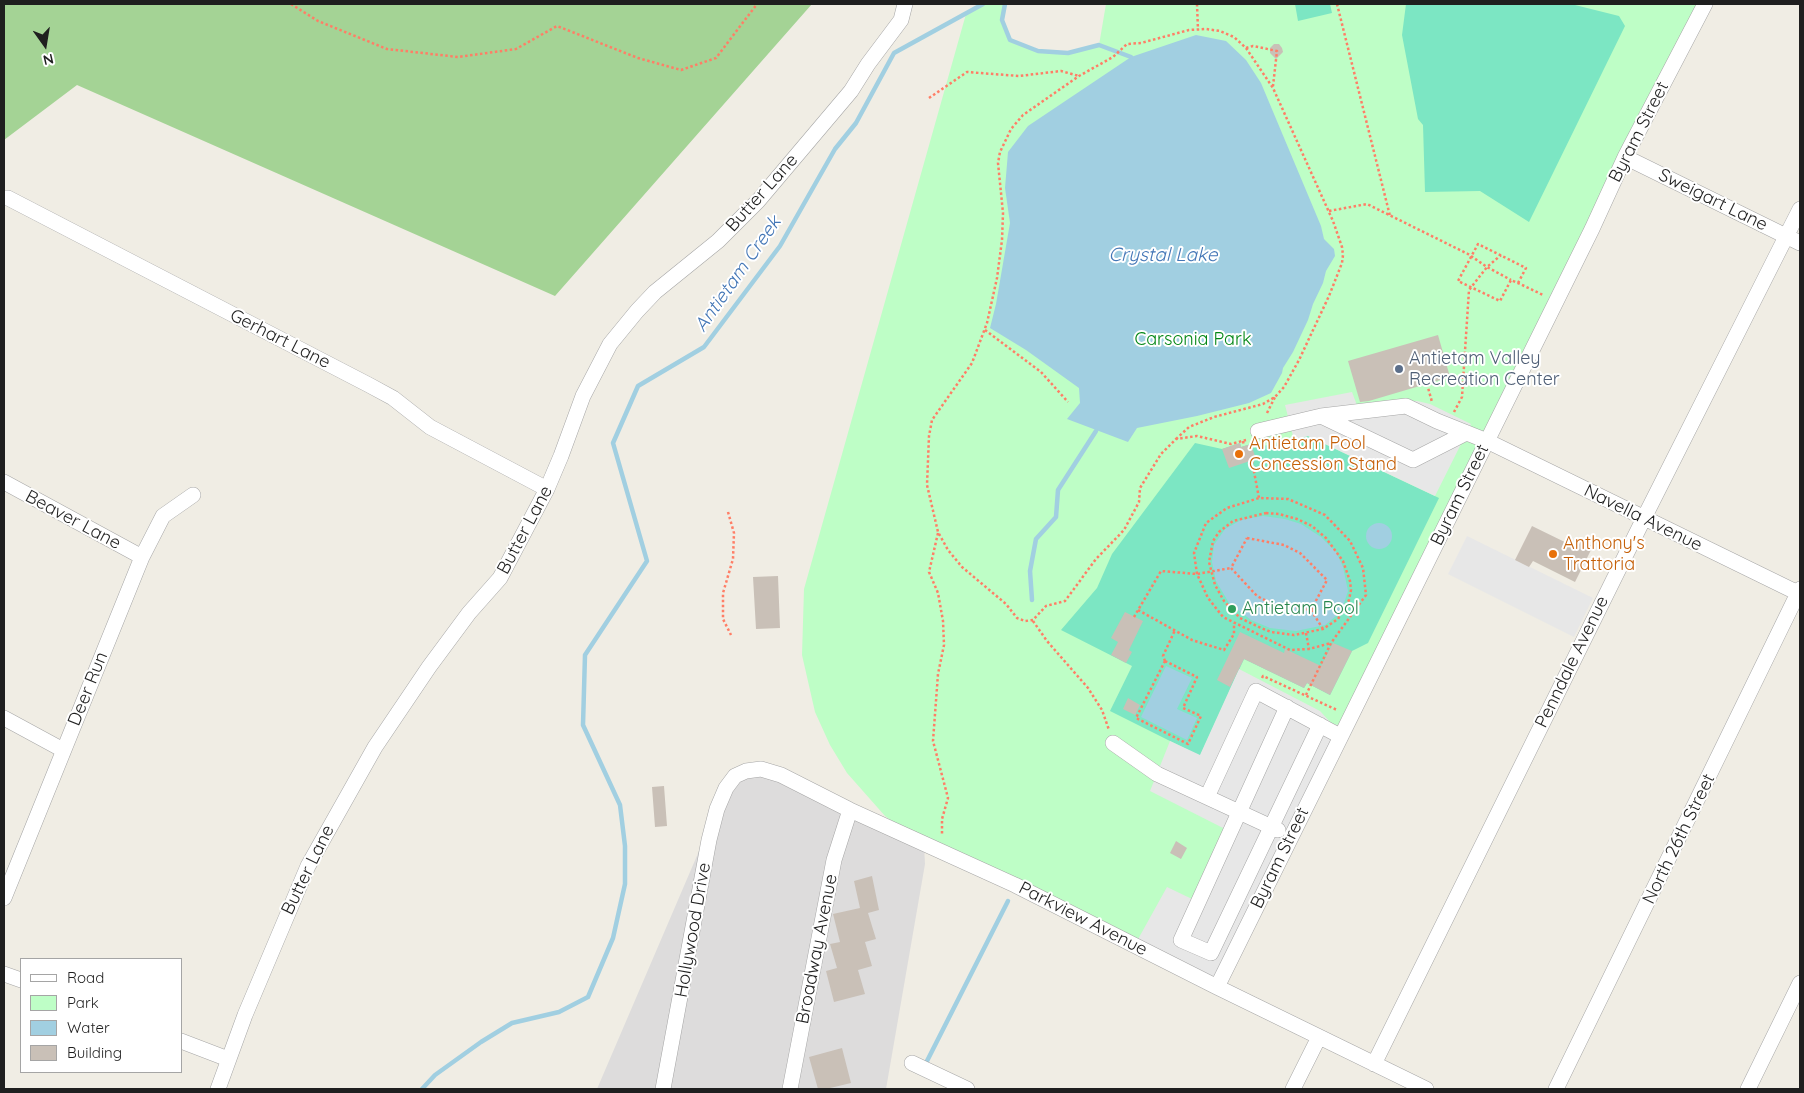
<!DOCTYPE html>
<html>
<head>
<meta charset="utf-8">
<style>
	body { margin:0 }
	#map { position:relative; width:1804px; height:1093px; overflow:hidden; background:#f0ede4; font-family:Quicksand,sans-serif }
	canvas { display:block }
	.frame { position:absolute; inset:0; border:5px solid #1f1f1f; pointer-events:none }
	.legend { position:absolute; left:20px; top:958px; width:162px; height:115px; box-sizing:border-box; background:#fff; border:1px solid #a5a5a5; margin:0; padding:6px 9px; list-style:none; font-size:15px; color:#1f1f1f }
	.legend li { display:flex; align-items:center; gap:10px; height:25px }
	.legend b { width:25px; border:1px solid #a5a5a5 }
	.north { position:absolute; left:20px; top:20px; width:50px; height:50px; -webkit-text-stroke:4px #fff; paint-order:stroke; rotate:167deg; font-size:14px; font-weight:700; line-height:20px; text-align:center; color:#1f1f1f }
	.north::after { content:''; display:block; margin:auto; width:18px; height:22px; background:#1f1f1f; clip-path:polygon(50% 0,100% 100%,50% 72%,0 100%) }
</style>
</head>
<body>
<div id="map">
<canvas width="1804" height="1093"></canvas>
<div class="frame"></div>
<ul class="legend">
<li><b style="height:6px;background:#fff"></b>Road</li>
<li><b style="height:14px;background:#befec6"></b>Park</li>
<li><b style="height:14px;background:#a1cfe1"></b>Water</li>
<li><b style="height:14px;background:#c9c0b7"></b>Building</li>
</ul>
<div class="north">N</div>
</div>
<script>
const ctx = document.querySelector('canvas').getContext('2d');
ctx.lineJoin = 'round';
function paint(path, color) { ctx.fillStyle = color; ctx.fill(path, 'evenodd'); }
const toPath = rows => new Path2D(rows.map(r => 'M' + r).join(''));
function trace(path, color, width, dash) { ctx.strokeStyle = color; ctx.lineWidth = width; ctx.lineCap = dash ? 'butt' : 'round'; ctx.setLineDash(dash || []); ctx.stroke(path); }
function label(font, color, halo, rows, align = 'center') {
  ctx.font = font + ' Quicksand,sans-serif'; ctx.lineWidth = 4; ctx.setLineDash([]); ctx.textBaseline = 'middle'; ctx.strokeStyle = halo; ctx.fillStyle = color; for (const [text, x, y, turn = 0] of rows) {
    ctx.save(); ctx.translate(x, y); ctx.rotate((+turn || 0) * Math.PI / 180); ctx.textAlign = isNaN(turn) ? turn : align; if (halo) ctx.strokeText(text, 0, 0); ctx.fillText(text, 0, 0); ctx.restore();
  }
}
paint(toPath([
	[761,769,924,845,925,864,886,1089,597,1089,726,788]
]), '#dddcdc');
paint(toPath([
	[4,4,812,4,555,296,77,85,4,140]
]), '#a4d395');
paint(toPath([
	[984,4,1005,4,1002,20,1010,40,1038,51,1068,53,1099,45,1106,4,1705,4,1217,987,924,845,885,816,847,773,830,745,815,712,802,655,804,589,966,14]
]), '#befec6');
paint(toPath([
	[1295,4,1330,4,1332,13,1298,21],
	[1406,4,1571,4,1619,16,1625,26,1529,222,1480,191,1425,192,1423,125,1418,119,1402,35],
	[1308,436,1439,498,1368,643,1352,651,1330,695,1307,683,1304,688,1244,659,1200,756,1110,711,1132,666,1061,630,1097,588,1112,554,1195,443,1222,449,1240,443,1241,447,1251,444,1252,448,1294,440]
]), '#7ce6c3');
paint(toPath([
	[1352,392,1358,408,1400,401,1417,401,1430,404,1471,424,1435,496,1308,436,1294,440,1285,405],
	[1467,536,1593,598,1574,637,1448,574],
	[1239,669,1320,711,1332,724,1339,725,1220,975,1213,978,1137,941,1167,887,1192,899,1227,830,1150,791,1170,741,1200,755]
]), '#e7e7e7');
paint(toPath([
	[1196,35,1226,41,1246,60,1261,83,1321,226,1324,239,1334,249,1335,256,1326,271,1323,283,1313,304,1308,320,1293,352,1283,368,1282,373,1271,393,1249,403,1197,416,1137,428,1128,442,1067,419,1080,403,1079,388,1026,350,990,328,996,304,1010,223,1005,188,1008,152,1028,126,1131,57],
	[1263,516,1285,519,1301,524,1321,537,1336,552,1343,567,1348,591,1341,612,1325,625,1296,631,1270,628,1251,620,1229,603,1216,581,1212,562,1214,545,1225,529,1241,520],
	'1366 536a13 13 0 1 1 26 0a13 13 0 1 1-26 0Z',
	[1166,666,1192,678,1177,709,1197,718,1187,740,1141,717]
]), '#a1cfe1');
trace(toPath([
	[1005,4,1002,20,1010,40,1038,51,1068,53,1099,45,1131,57],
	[1032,600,1030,571,1036,539,1056,517,1058,490,1096,431],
	[927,1061,1008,901],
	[422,1089,435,1075,481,1042,512,1023,559,1012,588,997,613,938,625,884,625,846,620,805,583,725,585,655,647,561,613,443,638,386,704,347,780,246,835,149,856,123,894,53,983,4]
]), '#a1cfe1', 4.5);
paint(toPath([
	[1274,44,1279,44,1282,48,1283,52,1276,59,1270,53,1270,48],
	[1438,335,1450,377,1369,401,1360,402,1348,361],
	[1240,443,1241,447,1251,444,1256,459,1229,468,1222,449],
	[1532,526,1577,548,1581,541,1593,546,1575,582,1533,561,1529,567,1515,560],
	[778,576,780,628,756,629,753,577],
	[1125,612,1143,621,1129,650,1132,652,1126,663,1111,655,1118,642,1111,638],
	[1240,632,1284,653,1285,649,1321,666,1333,643,1352,651,1330,695,1307,683,1304,688,1244,659,1230,687,1217,680],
	[1128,698,1140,705,1135,715,1123,709],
	[664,786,667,826,655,827,652,787],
	[1176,841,1187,848,1181,859,1170,853],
	[872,876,879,910,868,913,876,939,865,942,872,966,858,970,865,994,834,1002,826,971,837,968,830,944,840,942,833,914,860,908,854,881],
	[842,1048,851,1083,826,1089,818,1089,809,1057]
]), '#c9c0b7');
const minor = toPath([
	[1625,157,1800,243],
	[8,198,369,385,393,398,430,427,547,489],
	[1258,431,1321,416],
	[1466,433,1413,460,1321,416,1406,406,1437,421,1487,441,1800,594],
	[4,482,142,557],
	[1287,707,1181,940,1211,953,1320,725],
	[4,718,63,750],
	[1113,743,1157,774,1278,830],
	[1207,797,1256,691,1340,736],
	[4,898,142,557,163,516,193,495],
	[4,974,21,980],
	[1217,987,1592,229,1625,157,1705,4],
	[181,1041,228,1059],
	[912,1063,967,1089],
	[1374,1064,1644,518,1800,209],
	[218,1089,245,1015,308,866,375,747,429,667,469,613,500,578,547,489,561,456,583,396,610,344,637,311,655,292,718,241,758,201,851,91,868,64,901,20,905,4],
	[663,1089,709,840,717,809,726,788,735,776,746,771,761,769,781,775,850,810,1015,885,1217,987,1426,1089],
	[790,1089,834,860,850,810],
	[1293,1089,1319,1037],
	[1556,1089,1800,589],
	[1748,1089,1800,983]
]);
trace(minor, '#a6a6a6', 16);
trace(toPath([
	[291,4,318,21,387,49,458,57,516,49,557,26,638,58,681,70,716,58,757,4],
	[1197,4,1198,30],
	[1337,4,1390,216],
	[1246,48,1253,46,1277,51,1273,86],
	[929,98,967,72,1019,76,1061,71,1079,76],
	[1329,211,1367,204,1468,254,1487,267,1511,280],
	[1518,283,1526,268,1478,244,1458,281,1500,301,1511,280,1518,283,1543,295],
	[985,330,1041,372,1068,402],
	[1427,384,1432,402],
	[1454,412,1462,397,1469,290,1487,267,1501,255],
	[1267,413,1275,397],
	[1176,439,1189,427,1214,417,1263,404,1275,397,1284,387,1299,360,1329,296,1342,263,1343,255,1342,247,1333,221,1273,88,1246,48,1234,37,1220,31,1206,29,1189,30,1141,43,1127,44,1113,57,1079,76,1023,115,1011,129,1000,152,998,163,1003,213,1002,240,997,278,987,323,972,363,932,420,929,436,927,485,938,532,948,550,962,567,1006,604,1017,618,1025,621,1033,620,1046,606,1065,601,1096,559,1124,530,1139,502,1140,488,1161,454,1176,439,1197,436,1231,444,1246,440],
	[1243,441,1244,446],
	[1252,461,1259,498],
	[728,512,734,533,733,559,723,593,723,619,731,635],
	[1266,513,1279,514,1297,519,1312,526,1326,538,1343,561,1350,581,1351,590,1349,600,1338,619,1323,629,1294,635,1271,632,1261,628,1240,618,1224,601,1215,585,1209,562,1213,541,1219,532,1233,521,1266,513],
	[938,533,929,572,938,593,943,621,944,645,938,674,933,741,948,798,942,819,942,836],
	[1247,538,1284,545,1300,553,1327,580,1311,610,1274,605,1257,596,1231,568,1247,538],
	[1138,610,1192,640,1224,650,1234,634,1234,623],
	[1311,610,1323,629],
	[1134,617,1161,571,1197,574,1231,568],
	[1033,621,1047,641,1088,688,1102,710,1109,730],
	[1306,633,1309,649],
	[1165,661,1197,677,1183,708,1201,716,1188,744,1136,718,1165,661],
	[1165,661,1163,656,1175,630],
	[1262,678,1263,676,1337,710],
	[1306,695,1331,643,1366,595,1363,568,1350,541,1325,515,1288,499,1259,498,1227,508,1206,523,1194,553,1197,574,1208,598,1223,617,1290,650,1309,649,1331,643]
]), '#ff7e66', 2.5, [2.5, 2.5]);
trace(minor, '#fff', 15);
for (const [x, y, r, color] of [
	[1399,369,5,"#5c6f8a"],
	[1239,454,5,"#e8710a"],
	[1553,554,5,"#e8710a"],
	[1232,609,5,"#2e9e5b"]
]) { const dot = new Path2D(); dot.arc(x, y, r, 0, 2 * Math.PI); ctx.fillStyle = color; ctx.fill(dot); trace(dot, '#fff', 2); }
label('18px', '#1f1f1f', '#fff', [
	["Byram Street",1639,132,-63],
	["Butter Lane",762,193,-48],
	["Sweigart Lane",1713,200,26],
	["Gerhart Lane",280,339,27],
	["Byram Street",1460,495,-64],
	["Navella Avenue",1643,518,26],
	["Beaver Lane",73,520,28],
	["Butter Lane",525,530,-62],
	["Penndale Avenue",1572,662,-64],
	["Deer Run",88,689,-68],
	["North 26th Street",1679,839,-64],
	["Byram Street",1280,858,-64],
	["Butter Lane",308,870,-64],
	["Parkview Avenue",1083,919,27],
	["Hollywood Drive",693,930,-80],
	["Broadway Avenue",817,949,-79]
]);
label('18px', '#038715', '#fff', [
	["Carsonia Park",1193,340]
]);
label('18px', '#4e5e75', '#fff', [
	["Antietam Valley",1409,359],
	["Recreation Center",1409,380]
], 'left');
label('18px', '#c56008', '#fff', [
	["Antietam Pool",1249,444],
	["Concession Stand",1249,465],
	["Anthony's",1563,544],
	["Trattoria",1563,565]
], 'left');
label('18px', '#27864d', '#fff', [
	["Antietam Pool",1242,609]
], 'left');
label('italic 19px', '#4376b6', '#fff', [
	["Crystal Lake",1163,255],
	["Antietam Creek",738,274,-55]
]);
</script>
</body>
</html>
